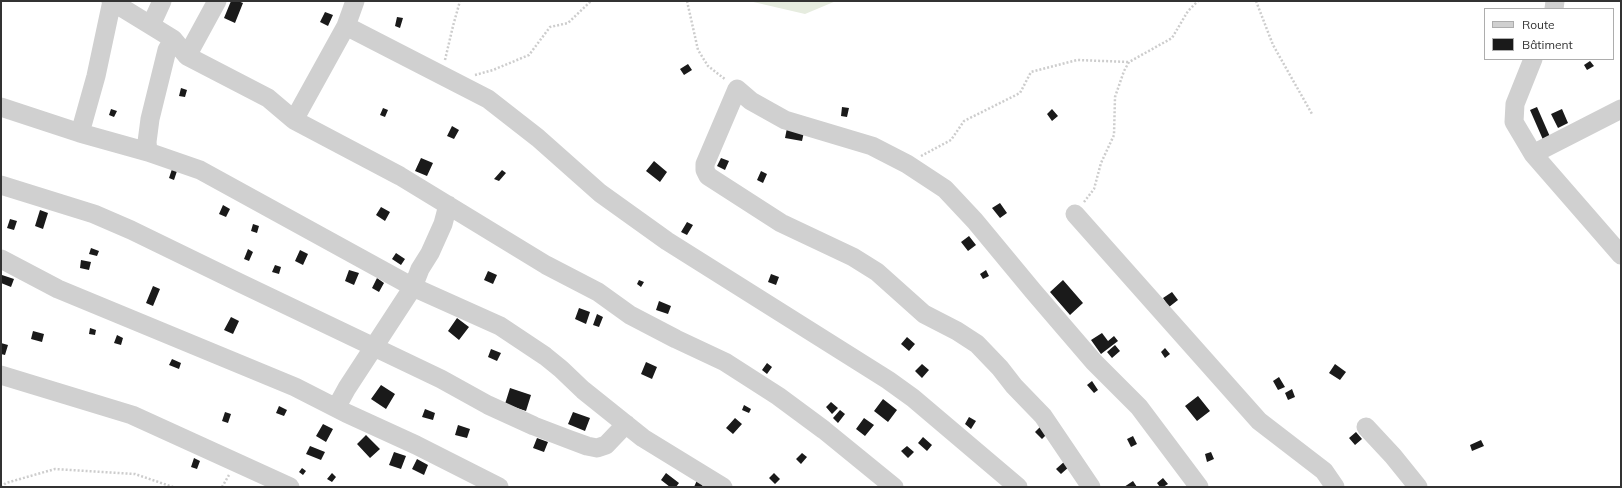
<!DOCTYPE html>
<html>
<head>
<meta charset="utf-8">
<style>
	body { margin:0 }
	#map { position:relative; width:1622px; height:488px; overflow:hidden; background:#fff; font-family:Mulish,sans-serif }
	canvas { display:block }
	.frame { position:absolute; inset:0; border:2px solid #333; pointer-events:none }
	.legend { position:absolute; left:1484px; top:8px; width:130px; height:52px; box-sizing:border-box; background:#fff; border:1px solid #adadad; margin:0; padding:5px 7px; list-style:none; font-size:12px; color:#333 }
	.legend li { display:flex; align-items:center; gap:8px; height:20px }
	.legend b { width:20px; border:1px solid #adadad }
</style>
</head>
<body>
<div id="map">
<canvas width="1622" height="488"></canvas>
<div class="frame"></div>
<ul class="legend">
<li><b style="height:5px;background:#d0d0d0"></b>Route</li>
<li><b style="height:11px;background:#1a1a1a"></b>Bâtiment</li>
</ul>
</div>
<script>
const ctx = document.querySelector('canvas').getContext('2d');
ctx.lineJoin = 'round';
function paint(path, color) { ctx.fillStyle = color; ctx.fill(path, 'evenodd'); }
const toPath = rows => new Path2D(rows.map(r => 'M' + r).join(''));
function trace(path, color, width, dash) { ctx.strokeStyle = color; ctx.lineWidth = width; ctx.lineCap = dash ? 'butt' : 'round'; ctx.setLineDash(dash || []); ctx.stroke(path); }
paint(toPath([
	[749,1,836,1,805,14]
]), '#e6ecdf');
paint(toPath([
	[231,1,238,1,243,3,235,23,224,18],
	[325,12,333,15,328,26,320,22],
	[397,17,403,18,400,28,395,26],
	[1590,61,1594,66,1587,70,1584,65],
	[688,64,692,70,684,75,680,69],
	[181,88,187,90,185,97,179,96],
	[842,107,849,108,847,117,841,116],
	[1537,107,1551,139,1544,142,1530,110],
	[383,108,388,110,385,117,380,115],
	[111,109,117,111,114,117,109,115],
	[1052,109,1058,116,1052,121,1047,114],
	[1562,109,1568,123,1558,128,1551,114],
	[452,126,459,130,454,139,447,136],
	[787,128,804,132,802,141,785,138],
	[421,158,433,163,427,176,415,171],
	[721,158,729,161,725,170,717,166],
	[654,161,667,172,660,182,646,171],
	[172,169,177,171,174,180,169,178],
	[502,170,506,173,499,181,494,179],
	[761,171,767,174,763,183,757,180],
	[1000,203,1007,213,1000,218,992,208],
	[223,205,230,209,226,217,219,214],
	[381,207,390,212,385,221,376,215],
	[40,210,48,213,43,229,35,226],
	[10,219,17,221,14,230,7,228],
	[687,222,693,225,687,235,681,232],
	[253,224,259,226,257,233,251,231],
	[969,236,976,245,968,251,961,242],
	[91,248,99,251,97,256,89,254],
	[248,249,253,252,249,261,244,259],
	[300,250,308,254,303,265,295,261],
	[396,253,405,259,401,265,392,259],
	[81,260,91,262,89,270,80,268],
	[275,265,281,267,279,274,272,272],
	[349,270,359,273,354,285,345,281],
	[986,270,989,276,983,279,980,274],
	[488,271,497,275,493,284,484,280],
	[771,274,779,277,776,285,768,282],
	[2,275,14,279,11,287,1,283],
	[377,278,384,283,379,292,372,288],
	[639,280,644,282,641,287,637,284],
	[1063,280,1083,303,1070,315,1050,292],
	[153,286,160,289,153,306,146,303],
	[1172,292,1178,300,1169,307,1163,298],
	[659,301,671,306,668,314,656,310],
	[579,308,590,312,586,324,575,319],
	[597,314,603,317,599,327,593,325],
	[231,317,239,321,233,334,224,330],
	[457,318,469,327,459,340,448,331],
	[90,328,96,330,95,335,89,334],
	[33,331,44,334,42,342,31,339],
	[1102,333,1108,341,1114,336,1118,341,1101,354,1091,340],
	[117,335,123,338,121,345,114,343],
	[907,337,915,344,909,351,901,344],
	[1,343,8,345,5,355,1,354],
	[1115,345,1120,351,1112,358,1107,352],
	[1165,348,1170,354,1165,358,1161,352],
	[491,349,501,353,497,361,488,357],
	[172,359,181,363,179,369,169,365],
	[646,362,657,367,652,379,641,374],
	[767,363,772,367,767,374,762,370],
	[922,364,929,370,922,378,915,371],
	[1335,364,1346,372,1340,380,1329,373],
	[1279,377,1285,387,1278,390,1273,381],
	[1092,381,1098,390,1094,393,1087,385],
	[381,385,395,394,386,409,371,399],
	[510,388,531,395,526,411,505,404],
	[1292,389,1295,397,1288,400,1285,393],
	[1198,396,1210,411,1197,421,1185,406],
	[883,399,897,410,888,422,874,411],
	[831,402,838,408,832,414,826,407],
	[744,405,751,409,749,413,742,410],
	[279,406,287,410,284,416,276,413],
	[425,409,435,413,433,420,422,417],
	[840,410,845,414,838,423,833,418],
	[225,412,231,414,228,423,222,421],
	[573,412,590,418,585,431,568,424],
	[969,417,976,421,971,429,965,424],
	[735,418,742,424,733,434,726,428],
	[864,418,874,425,865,436,856,429],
	[323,424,333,429,326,442,316,436],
	[1043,424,1050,431,1042,439,1035,432],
	[458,425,470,429,467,438,455,435],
	[1356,432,1362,439,1355,445,1349,438],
	[366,435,380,449,370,458,357,444],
	[1133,436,1137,444,1131,447,1127,439],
	[923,437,932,445,927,451,918,443],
	[537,438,548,442,544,452,533,448],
	[1481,440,1484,446,1472,451,1470,445],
	[310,446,325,452,321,460,306,454],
	[907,446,914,452,908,458,901,451],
	[394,452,406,456,401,469,389,465],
	[1211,452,1214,459,1207,462,1205,454],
	[802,453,807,457,801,464,796,459],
	[194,458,200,461,197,469,191,467],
	[417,459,428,465,424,475,412,469],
	[1065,461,1070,466,1061,474,1056,469],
	[302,468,306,471,303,475,299,472],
	[332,473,336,477,332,482,327,479],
	[666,473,679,483,676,487,670,487,661,480],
	[774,473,780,479,775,484,769,478],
	[698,478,704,481,702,487,694,487],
	[1163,478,1168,484,1163,487,1160,487,1157,483],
	[1133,481,1137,487,1124,487]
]), '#1a1a1a');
trace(toPath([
	[687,1,698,50,708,66,726,80],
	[1256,1,1273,45,1312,114],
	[445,60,453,26,460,1],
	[475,75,493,70,529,55,550,27,568,23,591,1],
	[921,156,951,140,964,121,1020,93,1031,72,1077,60,1129,62],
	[1084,202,1094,189,1101,163,1114,135,1115,97,1124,71,1129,62,1172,38,1188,11,1198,1],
	[1,487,6,483,55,469,135,474,173,487],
	[222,487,229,475]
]), '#cdcdcd', 2.5, [2, 2]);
trace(toPath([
	[111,1,173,39,187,56,268,98,294,120,400,176,546,265,598,292,630,315,676,339,725,362,778,396,824,430,894,487],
	[1554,9,1555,1],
	[151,25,162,1],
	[346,26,488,99,538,138,600,193,667,241,888,380,913,398,1018,487],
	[187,56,217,1],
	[1533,59,1515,104,1514,122,1533,154,1621,255],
	[1,107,80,133,148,152,200,170,413,287,500,326,545,356,561,369,583,390,643,438,723,487],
	[294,120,346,26,355,1],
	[80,133,96,76,112,1],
	[148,152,147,142,150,119,167,50,173,39],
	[1533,154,1621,109],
	[1,185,94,214,131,230,240,283,441,379,488,405,534,426,568,439,587,446,597,448,606,445,626,424],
	[1075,214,1259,421,1324,471,1335,487],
	[1,259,58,289,295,387,346,413,416,445,499,487],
	[1,375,132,415,290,487],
	[336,408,347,388,413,287,420,269,430,253,443,224,448,205],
	[1366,427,1393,456,1418,487],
	[1091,487,1043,416,1014,386,1000,368,977,344,957,331,924,314,877,272,853,257,781,223,708,176,705,170,705,164,737,89,751,101,785,120,872,146,907,164,945,189,975,221,1033,291,1094,362,1139,407,1199,487]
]), '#d0d0d0', 19);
</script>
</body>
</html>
